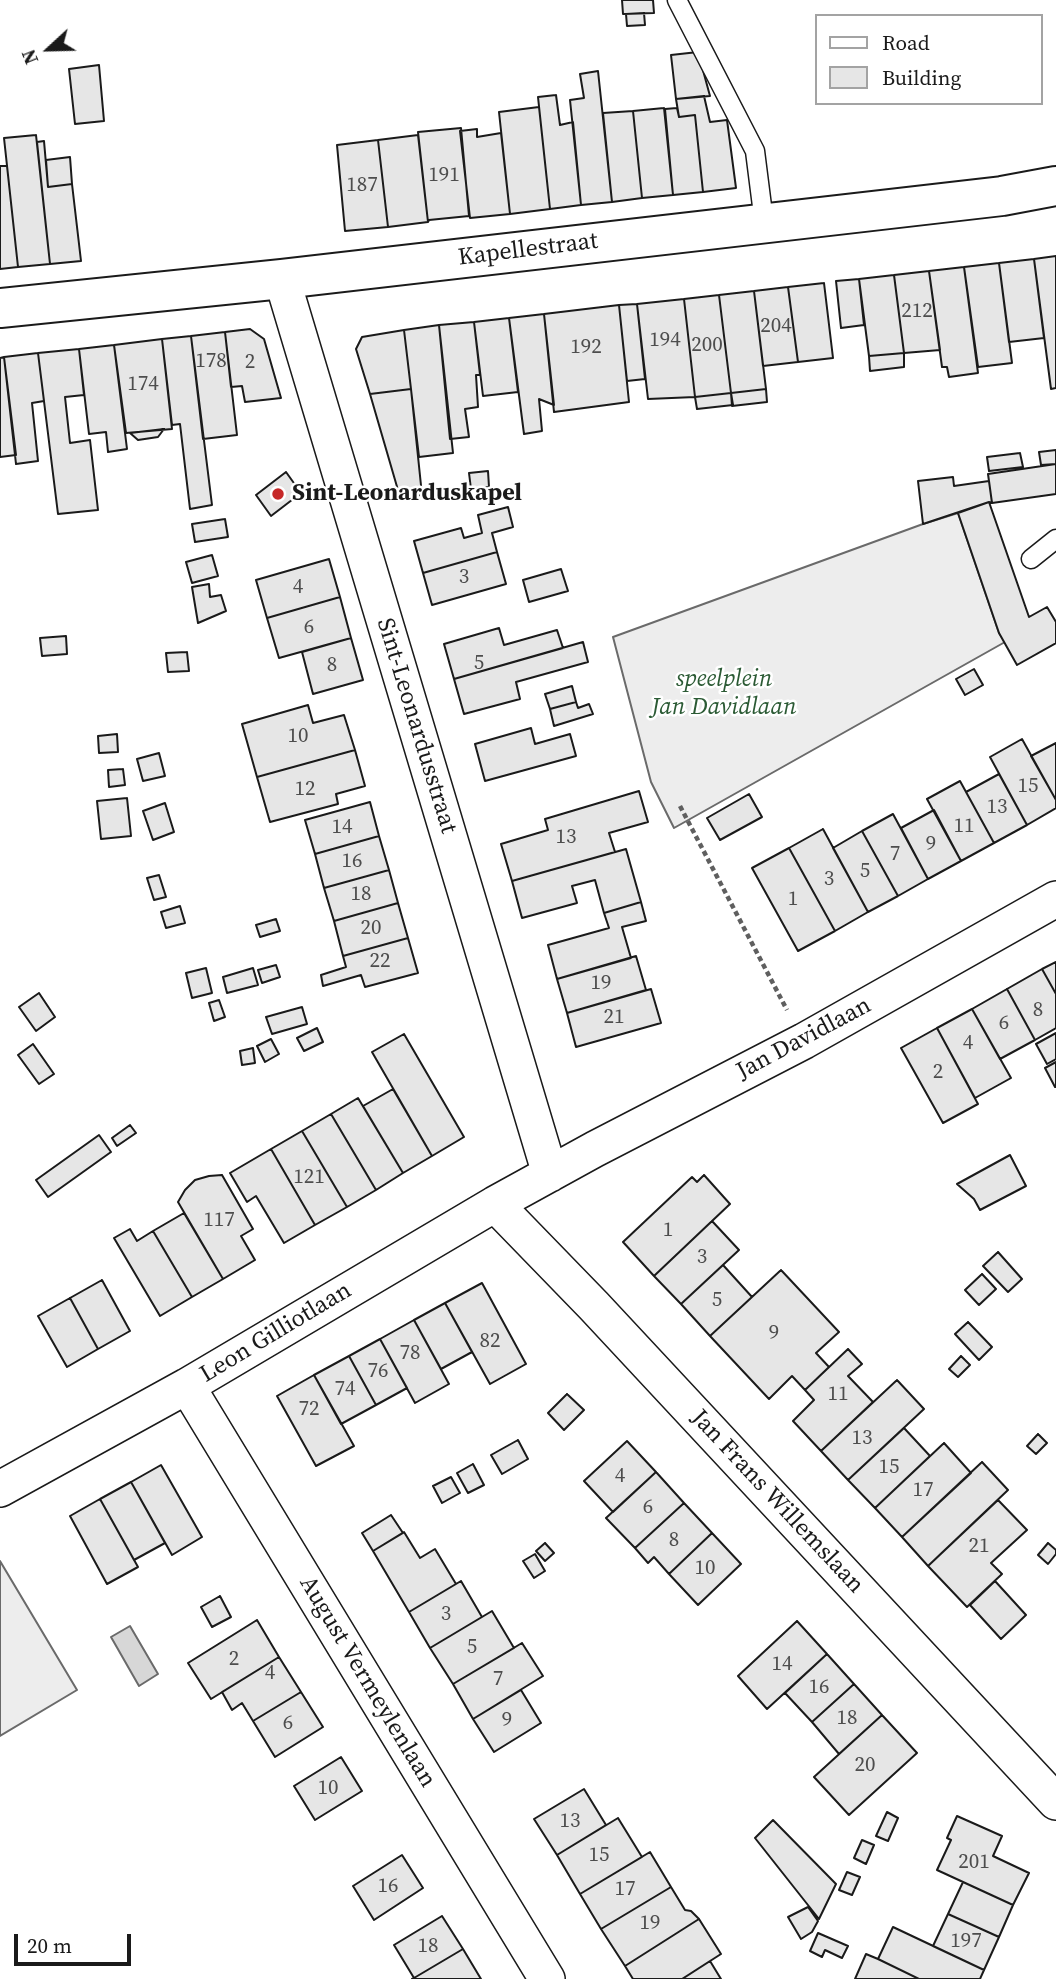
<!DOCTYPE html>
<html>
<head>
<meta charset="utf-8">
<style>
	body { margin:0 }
	#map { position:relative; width:1056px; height:1979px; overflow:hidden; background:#fff; font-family:"Source Serif 4",serif }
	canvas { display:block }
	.legend { position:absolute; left:815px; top:14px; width:228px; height:91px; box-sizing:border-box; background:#fff; border:2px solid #a3a3a3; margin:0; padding:9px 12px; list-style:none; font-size:21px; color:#1a1a1a }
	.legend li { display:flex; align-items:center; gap:14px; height:35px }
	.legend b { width:35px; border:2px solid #a3a3a3 }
	.north { position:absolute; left:14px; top:14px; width:70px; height:70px; -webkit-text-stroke:5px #fff; paint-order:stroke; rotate:248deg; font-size:19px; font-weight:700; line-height:28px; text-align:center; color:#1a1a1a }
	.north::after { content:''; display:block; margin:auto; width:24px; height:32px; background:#1a1a1a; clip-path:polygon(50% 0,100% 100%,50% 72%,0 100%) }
	.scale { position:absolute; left:14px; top:1934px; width:117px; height:32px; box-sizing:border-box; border:4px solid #1a1a1a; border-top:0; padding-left:9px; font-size:21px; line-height:24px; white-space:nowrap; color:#1a1a1a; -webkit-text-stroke:5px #fff; paint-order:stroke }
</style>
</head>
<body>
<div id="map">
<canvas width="1056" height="1979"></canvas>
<ul class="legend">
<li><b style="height:9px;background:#fff"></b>Road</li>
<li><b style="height:19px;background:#e6e6e6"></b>Building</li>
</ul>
<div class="north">N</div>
<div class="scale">20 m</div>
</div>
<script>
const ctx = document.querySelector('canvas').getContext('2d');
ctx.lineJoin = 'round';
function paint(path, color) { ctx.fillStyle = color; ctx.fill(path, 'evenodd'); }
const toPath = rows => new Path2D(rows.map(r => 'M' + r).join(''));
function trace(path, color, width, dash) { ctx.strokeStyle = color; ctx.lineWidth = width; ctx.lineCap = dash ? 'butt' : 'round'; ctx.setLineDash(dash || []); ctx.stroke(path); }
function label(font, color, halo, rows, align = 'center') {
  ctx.font = font + ' "Source Serif 4",serif'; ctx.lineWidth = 5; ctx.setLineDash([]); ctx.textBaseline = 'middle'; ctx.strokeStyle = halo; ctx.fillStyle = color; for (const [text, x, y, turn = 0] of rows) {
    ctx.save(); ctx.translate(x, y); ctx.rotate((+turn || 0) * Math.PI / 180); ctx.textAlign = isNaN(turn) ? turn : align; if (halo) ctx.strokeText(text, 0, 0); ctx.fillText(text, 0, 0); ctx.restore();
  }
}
const built = toPath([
	[958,513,999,633,1005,642,674,828,651,782,613,637,923,524,958,513],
	[0,1561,77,1690,0,1736,0,1561]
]);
paint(built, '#ededed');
trace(built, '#6a6a6a', 2);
const water = toPath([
	[130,1626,158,1674,139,1686,111,1637,130,1626]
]);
paint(water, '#d7d7d7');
trace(water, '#6a6a6a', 2);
const building = toPath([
	[622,0,653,0,654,13,623,14,622,0],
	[644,13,645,25,627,26,626,14,644,13],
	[698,52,710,96,676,99,671,55,698,52],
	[99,65,104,121,75,124,69,69,99,65],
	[598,71,612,202,581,205,570,100,584,98,580,74,598,71],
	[556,95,560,125,573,122,581,205,550,209,538,97,556,95],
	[704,96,710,122,727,120,736,188,703,192,695,115,679,117,676,99,704,96],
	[539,107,550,209,510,214,499,112,539,107],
	[664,108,673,195,642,198,633,111,664,108],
	[677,108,679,117,695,115,703,192,673,195,665,109,677,108],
	[633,111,642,198,612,202,603,113,633,111],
	[461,128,469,216,429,220,428,222,418,132,461,128],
	[477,129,477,137,501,133,510,214,470,218,460,131,477,129],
	[36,135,50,264,18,267,4,138,36,135],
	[418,135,428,222,388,227,378,140,418,135],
	[378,140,388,227,345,231,337,145,378,140],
	[44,141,48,187,72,184,81,261,50,264,37,142,44,141],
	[70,157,72,184,48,187,46,160,70,157],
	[0,166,7,166,18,267,0,269,0,166],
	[1056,256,1056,388,1051,389,1034,259,1056,256],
	[1034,259,1044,338,1009,342,999,263,1034,259],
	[999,263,1012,363,978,367,964,267,999,263],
	[964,267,978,373,949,377,947,367,942,367,929,271,964,267],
	[929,271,940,350,904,353,894,275,929,271],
	[894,275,904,353,869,356,859,279,894,275],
	[859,279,864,325,841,328,836,281,859,279],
	[824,283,833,358,798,362,788,287,824,283],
	[788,287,798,362,763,366,754,291,788,287],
	[754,291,766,389,731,393,719,295,754,291],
	[719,295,731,393,695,397,684,299,719,295],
	[684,299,695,397,648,399,637,304,684,299],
	[637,304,645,379,627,381,619,305,637,304],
	[619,305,629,402,554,412,544,314,619,305],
	[544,314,554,405,539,399,542,431,524,434,509,318,544,314],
	[509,318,518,392,483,396,474,322,509,318],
	[474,322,480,375,476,375,478,407,465,409,469,437,450,439,439,325,474,322],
	[439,325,453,453,419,457,404,330,439,325],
	[250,329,264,339,281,398,245,402,242,386,231,387,225,332,250,329],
	[404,330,411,389,370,394,356,349,362,337,404,330],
	[225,332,237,435,203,439,191,336,225,332],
	[191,336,212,505,190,509,180,424,172,425,162,339,191,336],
	[162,339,172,429,126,433,114,345,162,339],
	[114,345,127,449,108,452,106,432,89,434,79,349,114,345],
	[79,349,84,395,65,397,70,443,90,440,98,510,58,514,38,353,79,349],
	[38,353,44,401,32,403,38,461,16,464,4,357,38,353],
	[904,353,904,367,870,371,869,356,904,353],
	[4,357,16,455,0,457,0,358,4,357],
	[411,389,422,495,400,497,370,394,411,389],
	[766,389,767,402,732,406,731,393,766,389],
	[731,393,733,405,697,409,695,397,731,393],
	[164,429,158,437,138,440,130,433,164,429],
	[1056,450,1056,464,1041,465,1039,452,1056,450],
	[1020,453,1023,467,989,471,987,457,1020,453],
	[1056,464,1056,494,992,503,988,474,1056,464],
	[488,471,489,487,471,489,469,473,488,471],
	[286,472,301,493,271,516,256,495,286,472],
	[953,477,954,486,989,481,992,503,989,502,923,524,918,481,953,477],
	[989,502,1029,617,1047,607,1056,622,1056,643,1017,665,999,633,958,513,989,502],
	[508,507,513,527,492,533,497,552,423,573,414,541,461,528,464,538,482,533,478,515,508,507],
	[225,519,228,537,195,542,192,524,225,519],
	[497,552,506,584,432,605,423,573,497,552],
	[212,555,218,576,192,583,186,562,212,555],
	[329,559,340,597,267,618,256,580,329,559],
	[561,569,568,591,529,602,523,580,561,569],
	[209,584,210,597,221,595,226,611,198,623,192,587,209,584],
	[340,597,351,638,279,658,267,618,340,597],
	[499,628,504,645,557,630,563,648,454,679,444,644,499,628],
	[66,636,67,654,42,656,40,638,66,636],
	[351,638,363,680,313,694,302,652,351,638],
	[583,642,588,662,516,682,520,699,464,714,454,679,583,642],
	[187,652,189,671,168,672,166,653,187,652],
	[974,669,983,685,965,695,956,679,974,669],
	[572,686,576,702,550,709,545,694,572,686],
	[576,702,578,708,589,704,593,714,554,726,550,709,576,702],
	[308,705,313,723,344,715,355,750,257,777,242,724,308,705],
	[531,728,535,744,570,734,576,756,485,781,475,744,531,728],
	[117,734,118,752,99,753,98,736,117,734],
	[1022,739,1056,800,1056,808,1027,825,990,757,1022,739],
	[1056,743,1056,800,1031,756,1056,743],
	[355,750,365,786,336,794,338,804,270,822,257,777,355,750],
	[159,753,165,776,143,781,137,759,159,753],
	[123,769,125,785,109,787,108,770,123,769],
	[999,774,1027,825,994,843,966,792,999,774],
	[960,781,994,843,961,861,927,799,960,781],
	[639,791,648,822,609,833,615,852,512,881,501,844,548,830,545,819,639,791],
	[749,794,762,817,720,840,707,818,749,794],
	[127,798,131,836,101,839,97,801,127,798],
	[370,802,379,836,315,854,305,820,370,802],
	[165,803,174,832,153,840,143,811,165,803],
	[934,810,961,861,928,879,901,828,934,810],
	[893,814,928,879,898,896,862,831,893,814],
	[823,829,868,912,835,931,789,848,823,829],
	[862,831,898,896,868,912,833,848,862,831],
	[379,836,389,870,324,888,315,854,379,836],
	[789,848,835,931,798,951,752,868,789,848],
	[626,849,641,902,604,913,595,880,572,886,577,903,522,918,512,881,626,849],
	[389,870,398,903,334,921,324,888,389,870],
	[159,875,166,897,154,900,147,878,159,875],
	[641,902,646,921,622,927,631,958,557,979,548,945,609,928,604,913,641,902],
	[398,903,408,938,343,956,334,921,398,903],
	[180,906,185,923,166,928,161,912,180,906],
	[276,919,280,931,260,937,256,925,276,919],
	[408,938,418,973,365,987,361,975,323,986,321,975,346,967,343,956,408,938],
	[636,956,646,990,567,1013,557,979,636,956],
	[1056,962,1056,994,1042,969,1056,962],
	[276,965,280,977,262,983,258,970,276,965],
	[206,968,212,993,192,998,186,973,206,968],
	[253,968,258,985,227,993,223,977,253,968],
	[1042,969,1056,994,1056,1028,1035,1040,1007,989,1042,969],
	[651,989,661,1023,576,1047,567,1013,651,989],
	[1007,989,1035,1040,1000,1059,972,1009,1007,989],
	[39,993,55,1017,36,1031,19,1007,39,993],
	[219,1000,225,1017,214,1021,209,1003,219,1000],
	[302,1007,307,1024,272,1034,266,1017,302,1007],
	[972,1009,1011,1078,975,1098,937,1028,972,1009],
	[317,1028,323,1042,304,1051,297,1038,317,1028],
	[937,1028,978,1104,943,1123,901,1048,937,1028],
	[1056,1033,1056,1059,1047,1064,1036,1044,1056,1033],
	[404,1034,464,1137,432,1156,372,1052,404,1034],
	[271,1039,279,1054,265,1062,257,1046,271,1039],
	[33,1044,54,1074,39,1084,18,1055,33,1044],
	[253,1048,255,1063,242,1065,240,1051,253,1048],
	[1056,1062,1056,1087,1055,1087,1045,1068,1056,1062],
	[393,1089,432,1156,403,1173,363,1106,393,1089],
	[358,1098,403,1173,376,1190,331,1114,358,1098],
	[331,1114,376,1190,347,1207,302,1131,331,1114],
	[130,1125,136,1133,117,1146,112,1138,130,1125],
	[302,1131,347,1207,315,1225,271,1149,302,1131],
	[99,1135,111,1152,48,1197,36,1180,99,1135],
	[271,1149,315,1225,284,1243,256,1196,247,1202,230,1173,271,1149],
	[1010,1155,1026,1186,980,1210,974,1199,957,1184,1010,1155],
	[222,1175,253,1229,241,1236,255,1260,223,1279,178,1202,185,1190,195,1180,209,1176,222,1175],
	[704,1175,730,1204,654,1276,623,1242,692,1177,697,1182,704,1175],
	[184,1213,223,1279,192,1297,153,1231,184,1213],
	[712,1221,739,1250,681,1304,654,1276,712,1221],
	[130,1229,137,1241,153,1231,192,1297,160,1316,114,1238,130,1229],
	[998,1252,1022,1279,1008,1292,983,1266,998,1252],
	[723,1265,752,1297,710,1336,681,1304,723,1265],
	[781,1270,839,1332,816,1353,829,1367,805,1390,792,1376,769,1399,710,1336,781,1270],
	[982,1274,996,1289,979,1305,965,1290,982,1274],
	[102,1280,130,1331,98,1349,70,1298,102,1280],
	[482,1283,526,1364,490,1384,445,1303,482,1283],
	[70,1298,98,1349,67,1367,38,1316,70,1298],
	[445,1303,472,1352,441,1369,414,1320,445,1303],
	[414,1320,449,1384,415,1403,380,1339,414,1320],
	[968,1322,992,1347,979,1360,955,1334,968,1322],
	[380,1339,407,1388,376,1405,349,1356,380,1339],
	[848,1349,862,1364,848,1376,873,1402,821,1451,793,1421,814,1400,805,1390,848,1349],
	[349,1356,376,1405,341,1424,314,1375,349,1356],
	[961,1356,970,1365,958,1377,949,1369,961,1356],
	[314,1375,354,1446,316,1466,277,1396,314,1375],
	[897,1380,924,1409,848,1480,821,1451,897,1380],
	[567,1394,584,1410,564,1430,548,1413,567,1394],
	[904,1428,930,1456,875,1508,848,1480,904,1428],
	[1038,1434,1047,1443,1036,1454,1027,1446,1038,1434],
	[518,1440,528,1459,502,1474,491,1455,518,1440],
	[627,1441,656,1472,613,1512,584,1481,627,1441],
	[944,1443,971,1473,902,1537,875,1508,944,1443],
	[982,1462,1008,1490,928,1566,902,1537,982,1462],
	[473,1464,484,1485,468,1493,457,1473,473,1464],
	[161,1465,202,1537,172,1555,131,1482,161,1465],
	[656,1472,684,1503,635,1548,606,1518,656,1472],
	[451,1477,460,1493,442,1503,433,1486,451,1477],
	[131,1482,165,1543,134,1560,100,1499,131,1482],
	[100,1499,138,1567,107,1584,70,1516,100,1499],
	[998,1500,1027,1530,991,1563,1002,1574,967,1607,928,1566,998,1500],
	[684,1503,712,1533,669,1574,654,1557,648,1563,635,1548,684,1503],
	[391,1515,403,1533,373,1551,362,1533,391,1515],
	[404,1532,420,1558,435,1549,456,1584,409,1612,373,1551,404,1532],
	[712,1533,741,1564,698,1605,669,1574,712,1533],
	[545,1543,554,1553,545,1561,536,1551,545,1543],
	[1048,1543,1056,1550,1056,1554,1048,1564,1038,1555,1048,1543],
	[535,1554,545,1571,534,1578,523,1561,535,1554],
	[461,1581,482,1617,430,1648,409,1612,461,1581],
	[995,1581,1026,1615,1001,1639,970,1605,995,1581],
	[220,1596,231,1617,212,1627,201,1607,220,1596],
	[492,1611,514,1648,453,1684,430,1648,492,1611],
	[257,1620,279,1657,211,1699,188,1663,257,1620],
	[797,1621,827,1654,767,1709,738,1676,797,1621],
	[522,1643,543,1676,473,1719,453,1684,522,1643],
	[827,1654,854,1684,812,1722,785,1693,827,1654],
	[279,1657,301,1692,253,1721,242,1703,232,1710,222,1692,279,1657],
	[854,1684,882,1715,839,1754,812,1722,854,1684],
	[521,1690,541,1723,494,1752,473,1719,521,1690],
	[301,1692,323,1727,275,1757,253,1721,301,1692],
	[882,1715,917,1753,849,1815,814,1777,882,1715],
	[341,1757,362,1791,315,1820,294,1786,341,1757],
	[584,1789,606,1825,557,1855,534,1819,584,1789],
	[887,1812,898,1818,888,1841,876,1836,887,1812],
	[957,1816,1002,1836,993,1856,1029,1873,1013,1905,937,1870,951,1840,947,1838,957,1816],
	[618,1818,642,1857,580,1894,557,1855,618,1818],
	[773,1820,836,1884,819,1919,755,1838,773,1820],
	[862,1840,874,1845,866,1864,854,1858,862,1840],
	[650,1852,671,1887,601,1929,580,1894,650,1852],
	[402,1855,423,1888,374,1920,353,1886,402,1855],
	[847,1872,860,1877,852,1895,839,1890,847,1872],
	[963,1882,1013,1905,999,1937,948,1914,963,1882],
	[671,1887,685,1910,691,1911,699,1919,625,1966,601,1929,671,1887],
	[808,1907,818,1921,812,1932,801,1939,788,1917,808,1907],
	[948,1914,999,1937,984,1970,933,1946,948,1914],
	[442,1916,463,1949,414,1978,394,1945,442,1916],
	[699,1919,721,1954,682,1979,633,1979,625,1966,699,1919],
	[893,1927,984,1970,980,1979,919,1979,878,1959,893,1927],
	[818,1933,848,1946,842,1958,825,1950,822,1957,810,1951,818,1933],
	[463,1949,481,1979,412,1979,414,1978,463,1949],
	[866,1954,878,1959,919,1979,855,1979,866,1954],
	[710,1961,721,1979,682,1979,710,1961]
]);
paint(building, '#e6e6e6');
trace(building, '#1a1a1a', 2);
const lane = toPath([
	[677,0,755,151,764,222],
	[1031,559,1056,539]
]);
const street = toPath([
	[282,279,550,1174],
	[495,1204,594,1306,1056,1802],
	[187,1386,547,1979],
	[0,1489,187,1386,495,1204,595,1149,804,1041,1056,899]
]);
const secondary = toPath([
	[0,308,282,279,1002,196,1056,186]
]);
trace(lane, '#1a1a1a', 21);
trace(street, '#1a1a1a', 38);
trace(secondary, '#1a1a1a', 42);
trace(toPath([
	[680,806,787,1010]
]), '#5f5f5f', 4.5, [5, 3.5]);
trace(lane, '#fff', 18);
trace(street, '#fff', 35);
trace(secondary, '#fff', 38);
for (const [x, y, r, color] of [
	[278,494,7,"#c62828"]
]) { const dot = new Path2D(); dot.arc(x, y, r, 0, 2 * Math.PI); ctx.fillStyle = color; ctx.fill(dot); trace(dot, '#fff', 2.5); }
label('21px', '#4d4d4d', null, [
	["191",444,176],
	["187",362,186],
	["212",917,312],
	["204",776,327],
	["194",665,341],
	["200",707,346],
	["192",586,348],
	["178",211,362],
	["2",250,363],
	["174",143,385],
	["3",464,578],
	["4",298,588],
	["6",309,628],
	["5",479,664],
	["8",332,666],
	["10",298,737],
	["15",1028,787],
	["12",305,790],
	["13",997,808],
	["11",964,827],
	["14",342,828],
	["13",566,838],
	["9",931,845],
	["7",895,855],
	["16",352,862],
	["5",865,872],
	["3",829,880],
	["18",361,895],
	["1",793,900],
	["20",371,929],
	["22",380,962],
	["19",601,984],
	["8",1038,1011],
	["21",614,1018],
	["6",1004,1024],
	["4",968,1044],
	["2",938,1073],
	["121",309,1178],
	["117",219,1221],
	["1",668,1231],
	["3",702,1258],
	["5",717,1301],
	["9",774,1334],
	["82",490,1342],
	["78",410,1354],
	["76",378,1372],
	["74",345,1390],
	["11",838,1395],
	["72",309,1410],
	["13",862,1439],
	["15",889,1468],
	["4",620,1477],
	["17",923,1491],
	["6",648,1508],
	["8",674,1541],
	["21",979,1547],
	["10",705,1569],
	["3",446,1615],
	["5",472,1648],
	["2",234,1660],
	["14",782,1665],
	["4",270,1674],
	["7",498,1680],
	["16",819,1688],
	["18",847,1719],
	["9",507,1721],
	["6",288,1724],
	["20",865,1766],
	["10",328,1789],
	["13",570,1822],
	["15",599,1856],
	["201",974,1863],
	["16",388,1887],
	["17",625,1890],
	["19",650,1924],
	["197",966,1942],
	["18",428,1947]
]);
label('24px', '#1a1a1a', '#fff', [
	["Kapellestraat",528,250,-7],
	["Sint-Leonardusstraat",416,726,73],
	["Jan Davidlaan",804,1039,-28],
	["Leon Gilliotlaan",276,1333,-31],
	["Jan Frans Willemslaan",777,1502,47],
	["August Vermeylenlaan",367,1682,59]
]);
label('bold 24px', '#1a1a1a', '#fff', [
	["Sint-Leonarduskapel",292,494]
], 'left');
label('italic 24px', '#2b5a34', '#fff', [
	["speelplein",724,680],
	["Jan Davidlaan",724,708]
]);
</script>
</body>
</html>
